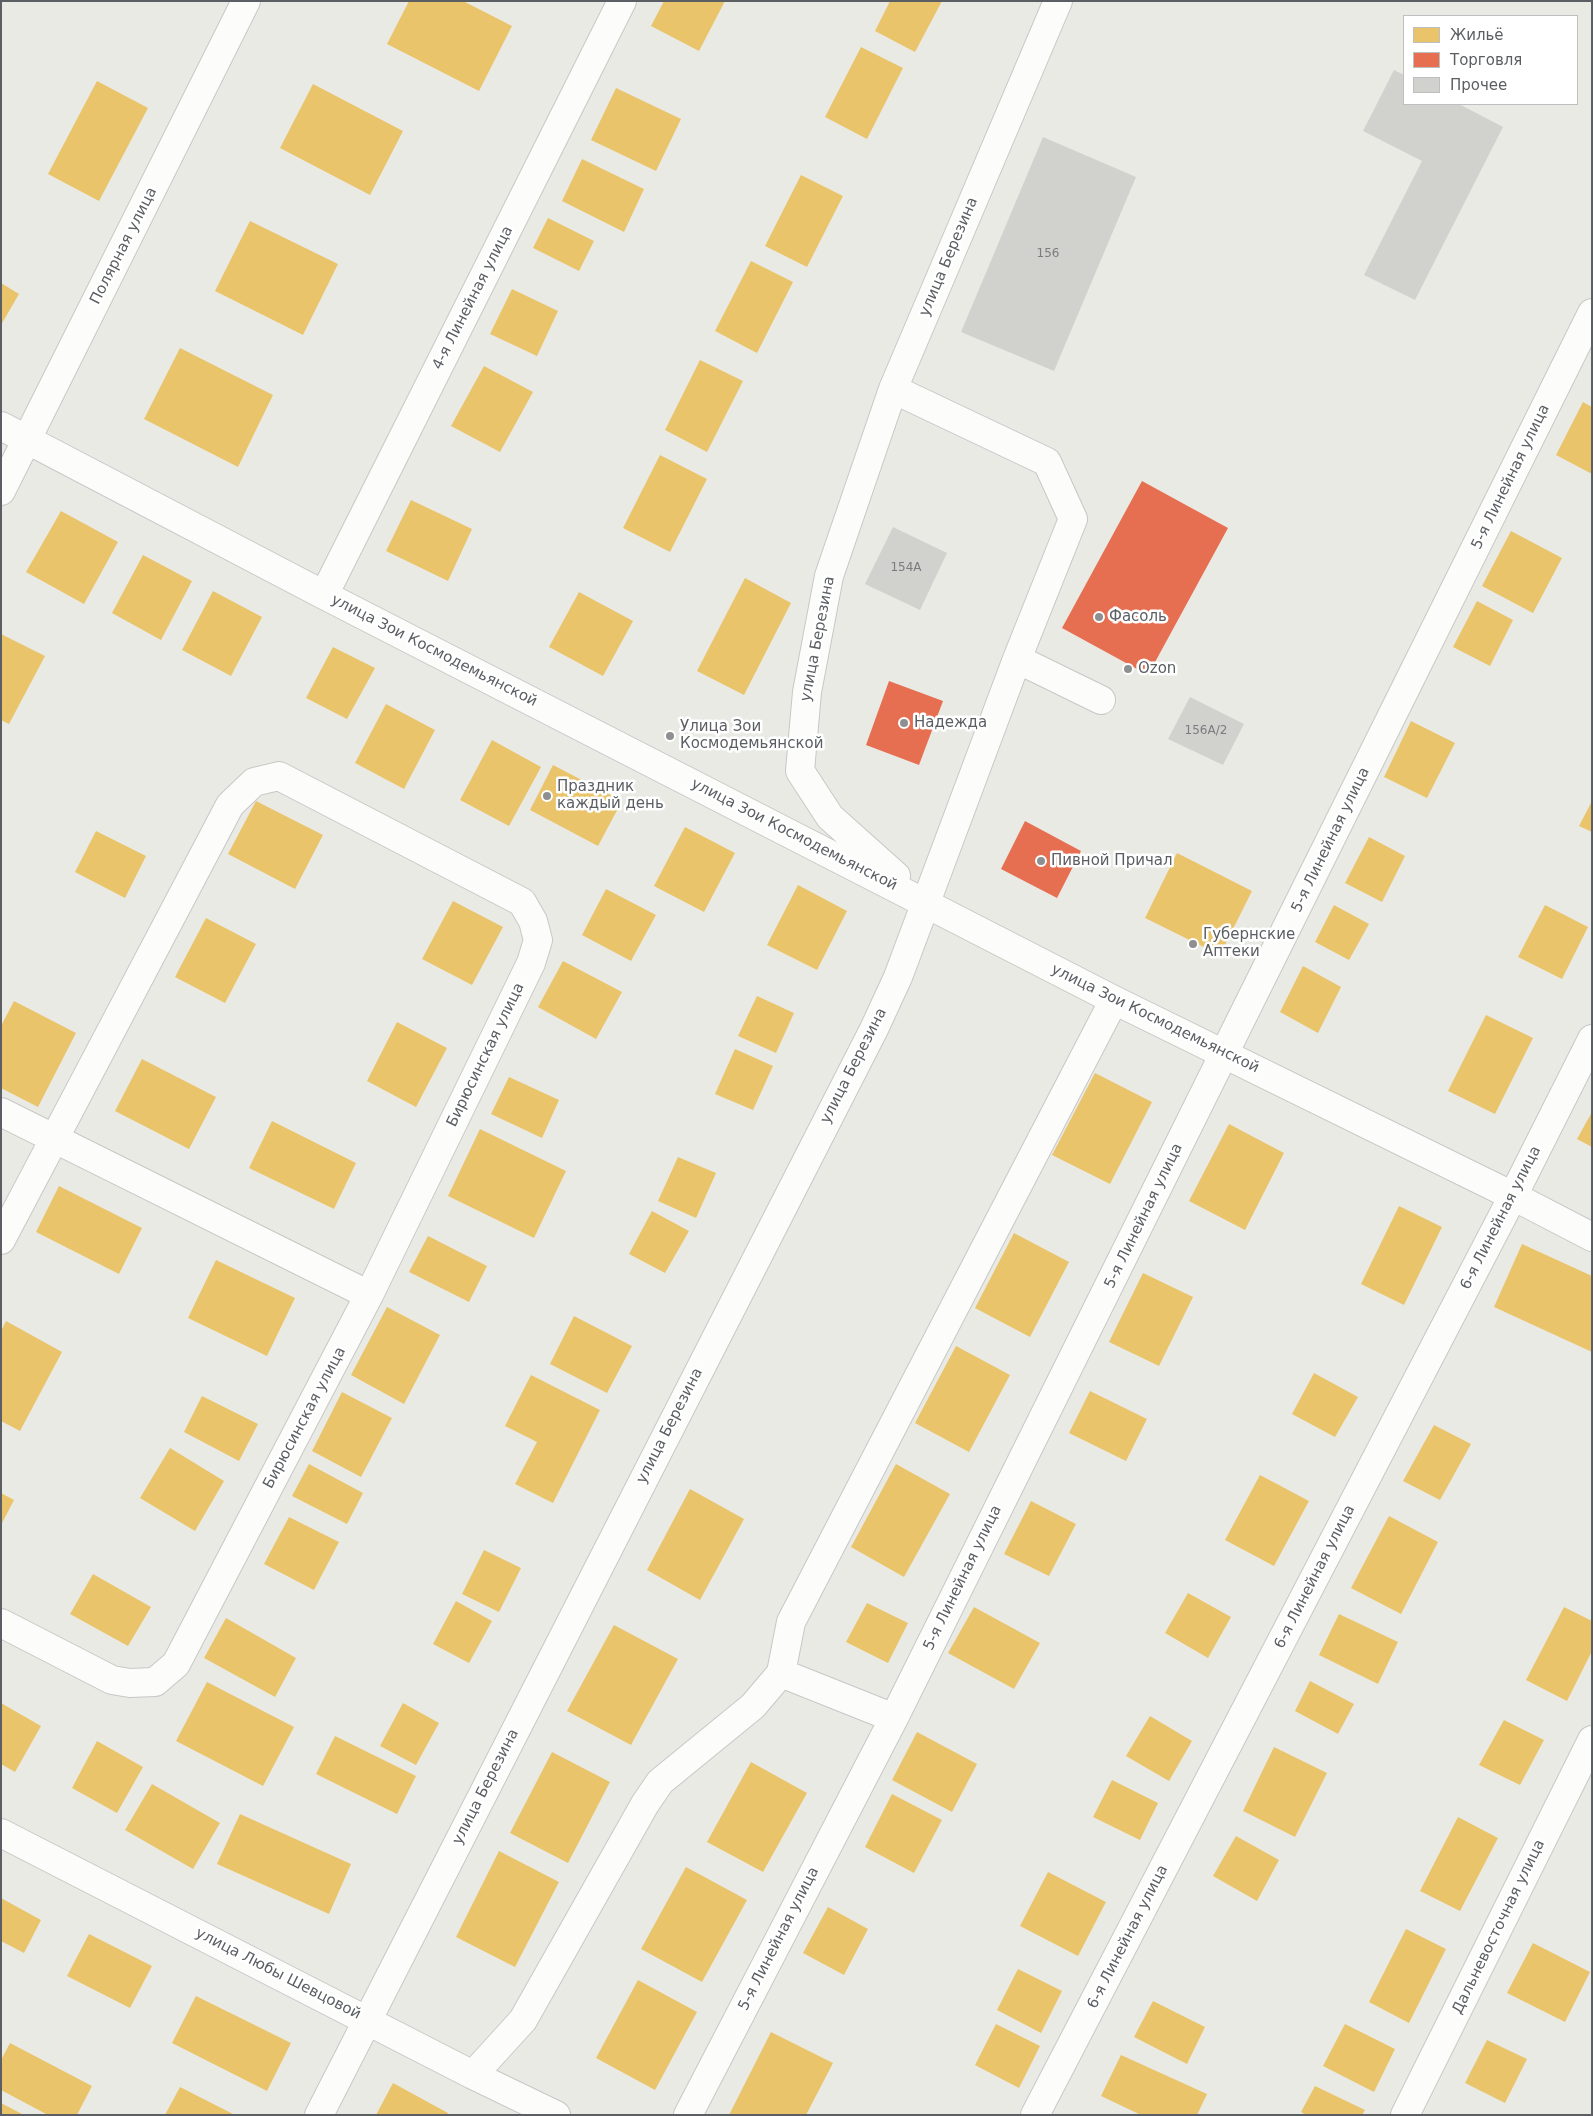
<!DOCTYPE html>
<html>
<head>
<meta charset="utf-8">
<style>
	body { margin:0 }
	#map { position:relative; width:1593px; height:2116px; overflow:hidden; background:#eaeae5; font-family:"DejaVu Sans",sans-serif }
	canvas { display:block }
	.frame { position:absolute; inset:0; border:2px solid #5b5e62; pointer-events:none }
	.legend { position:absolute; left:1403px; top:15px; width:175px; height:90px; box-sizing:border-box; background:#fff; border:1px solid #bdbfc0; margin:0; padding:6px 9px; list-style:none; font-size:15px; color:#5b5e62 }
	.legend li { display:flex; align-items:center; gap:10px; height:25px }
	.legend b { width:25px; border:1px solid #bdbfc0 }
</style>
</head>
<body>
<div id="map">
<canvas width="1593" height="2116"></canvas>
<div class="frame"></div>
<ul class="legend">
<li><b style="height:14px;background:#e9c46a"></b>Жильё</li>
<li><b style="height:14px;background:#e76f51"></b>Торговля</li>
<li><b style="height:14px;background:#d1d1ce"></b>Прочее</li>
</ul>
</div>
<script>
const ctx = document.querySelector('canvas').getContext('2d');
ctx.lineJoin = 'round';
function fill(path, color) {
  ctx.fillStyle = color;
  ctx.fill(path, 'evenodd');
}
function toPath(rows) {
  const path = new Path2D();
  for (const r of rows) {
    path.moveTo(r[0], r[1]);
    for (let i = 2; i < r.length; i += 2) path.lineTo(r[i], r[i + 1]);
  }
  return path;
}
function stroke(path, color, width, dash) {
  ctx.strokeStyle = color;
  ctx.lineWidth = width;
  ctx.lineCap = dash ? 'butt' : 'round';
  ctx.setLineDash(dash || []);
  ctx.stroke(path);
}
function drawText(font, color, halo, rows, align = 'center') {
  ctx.font = font + ' "DejaVu Sans",sans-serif';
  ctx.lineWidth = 5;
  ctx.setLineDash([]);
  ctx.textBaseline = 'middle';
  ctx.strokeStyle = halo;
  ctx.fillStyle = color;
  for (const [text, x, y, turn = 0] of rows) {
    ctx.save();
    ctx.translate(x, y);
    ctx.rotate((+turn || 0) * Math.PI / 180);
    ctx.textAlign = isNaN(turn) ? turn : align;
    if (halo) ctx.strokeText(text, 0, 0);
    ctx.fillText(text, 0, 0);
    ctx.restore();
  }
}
const homes = toPath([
	[409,1,463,1,512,26,479,91,387,44],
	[664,1,725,1,699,51,651,26],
	[890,1,942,1,915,52,875,31],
	[861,47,903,68,867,139,825,117],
	[97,81,148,108,99,201,48,174],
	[313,84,403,131,370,195,280,148],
	[616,88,681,119,656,171,591,140],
	[582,159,644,189,624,232,562,201],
	[801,175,843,196,807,267,765,246],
	[548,218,594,241,579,271,533,248],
	[250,221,338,264,303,335,215,291],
	[751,261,793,282,757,353,715,331],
	[1,283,19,294,1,325],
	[512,289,558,311,537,356,490,334],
	[180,348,273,395,238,467,144,419],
	[700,360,743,381,707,452,665,430],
	[484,366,533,392,500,452,451,426],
	[1583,402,1592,407,1592,474,1556,455],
	[660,455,707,479,670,552,623,528],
	[411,500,472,529,448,581,386,551],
	[61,511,118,542,84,604,26,572],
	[1511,531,1562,558,1533,613,1482,586],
	[143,555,192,581,161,640,112,613],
	[745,578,791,603,744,695,697,671],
	[213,591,262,617,231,676,182,650],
	[579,592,633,621,603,676,549,647],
	[1477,601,1513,620,1490,666,1453,647],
	[1,634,45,656,9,724,1,720],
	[333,647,375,668,347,719,306,698],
	[386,704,435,730,404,789,355,763],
	[1411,721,1455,743,1427,798,1384,777],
	[492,740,541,767,509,826,460,800],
	[553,765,622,801,598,846,530,810],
	[256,801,323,835,295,889,228,854],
	[1592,801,1592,832,1579,826],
	[685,827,735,853,704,912,654,886],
	[96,831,146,856,125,898,75,872],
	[1369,837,1405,856,1382,902,1345,883],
	[1177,853,1252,891,1220,955,1145,918],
	[798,885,847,911,817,970,767,945],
	[606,889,656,915,631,961,582,935],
	[453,901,503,927,472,985,422,959],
	[1334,905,1369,924,1349,960,1315,942],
	[1545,905,1588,927,1562,979,1518,957],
	[206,918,256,944,225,1003,175,977],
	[563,961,622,992,596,1039,538,1007],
	[1303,966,1341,987,1318,1033,1280,1012],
	[757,996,794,1013,776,1053,738,1036],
	[14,1001,76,1033,38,1107,1,1088,1,1026],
	[1486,1015,1533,1038,1495,1114,1448,1091],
	[397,1022,447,1048,416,1107,367,1081],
	[735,1049,773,1066,753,1110,715,1094],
	[142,1059,216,1097,189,1149,115,1111],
	[1095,1073,1152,1102,1110,1184,1052,1155],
	[509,1077,559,1100,542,1138,491,1114],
	[1592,1112,1592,1147,1577,1139],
	[272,1121,356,1163,334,1209,249,1168],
	[1229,1124,1284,1153,1245,1230,1189,1201],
	[480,1129,566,1171,534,1238,448,1196],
	[678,1157,716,1173,696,1218,658,1201],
	[59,1186,142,1228,119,1274,36,1232],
	[1399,1206,1442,1227,1404,1305,1361,1284],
	[652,1211,689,1231,665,1273,629,1254],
	[1014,1233,1069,1262,1030,1337,975,1308],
	[428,1236,487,1266,469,1302,409,1272],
	[1522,1244,1592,1276,1592,1352,1494,1307],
	[216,1260,295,1298,267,1356,188,1318],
	[1143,1273,1193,1297,1159,1366,1109,1342],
	[387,1307,440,1335,404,1404,351,1375],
	[574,1316,632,1346,607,1393,550,1364],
	[6,1321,62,1352,20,1431,1,1421,1,1331],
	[956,1346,1010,1375,969,1452,915,1423],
	[1314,1373,1358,1397,1335,1437,1292,1414],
	[531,1375,600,1410,553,1503,515,1484,537,1442,505,1426],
	[1090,1391,1147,1419,1126,1461,1069,1433],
	[342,1392,392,1418,361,1477,312,1451],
	[202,1396,258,1424,239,1461,184,1432],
	[1434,1425,1471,1444,1440,1500,1403,1481],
	[170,1448,224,1481,195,1531,140,1498],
	[309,1464,363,1493,347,1524,292,1496],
	[896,1464,950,1494,904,1577,851,1547],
	[1260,1475,1309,1501,1274,1566,1225,1540],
	[690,1489,744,1519,700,1600,647,1570],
	[1,1493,14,1500,1,1525],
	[1031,1501,1076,1524,1049,1576,1004,1554],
	[1389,1516,1438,1542,1401,1614,1351,1588],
	[289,1517,339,1542,314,1590,264,1564],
	[484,1550,521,1568,499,1612,462,1594],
	[93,1574,151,1607,128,1646,70,1614],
	[1188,1593,1231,1617,1208,1658,1165,1633],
	[456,1601,492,1621,469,1663,433,1644],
	[867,1603,908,1623,888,1663,846,1642],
	[974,1607,1040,1643,1014,1689,948,1653],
	[1564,1607,1592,1621,1592,1651,1567,1701,1526,1680],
	[1339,1614,1398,1642,1378,1684,1319,1655],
	[226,1618,296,1658,275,1697,204,1658],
	[614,1625,678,1659,631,1745,567,1711],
	[1310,1681,1354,1704,1338,1734,1295,1711],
	[207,1682,294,1727,263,1786,176,1741],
	[1,1703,41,1726,15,1772,1,1764],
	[403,1703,439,1723,416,1765,380,1746],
	[1150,1716,1192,1741,1169,1781,1126,1756],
	[1504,1720,1544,1740,1520,1785,1479,1765],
	[917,1732,977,1764,952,1812,892,1780],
	[335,1736,416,1776,397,1814,316,1774],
	[97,1741,143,1767,117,1813,72,1788],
	[1274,1747,1327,1773,1295,1837,1243,1811],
	[552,1752,610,1782,568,1863,510,1833],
	[751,1762,807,1793,763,1872,707,1842],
	[1112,1780,1158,1803,1140,1840,1093,1817],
	[152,1784,220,1823,193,1869,125,1830],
	[892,1794,942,1820,914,1873,865,1847],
	[240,1814,351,1864,329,1914,217,1864],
	[1458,1817,1498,1838,1460,1911,1420,1891],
	[1236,1836,1279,1860,1257,1901,1213,1876],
	[499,1851,559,1882,515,1967,456,1937],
	[686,1867,747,1900,702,1982,641,1949],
	[1048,1872,1106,1902,1078,1956,1020,1926],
	[1,1898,41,1920,24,1953,1,1941],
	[828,1907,868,1929,844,1975,803,1953],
	[1406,1929,1446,1949,1409,2023,1369,2002],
	[89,1934,152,1966,130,2008,67,1976],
	[1533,1943,1590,1972,1565,2022,1507,1993],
	[1018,1969,1062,1991,1041,2033,997,2010],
	[638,1980,697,2012,655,2090,596,2058],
	[196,1996,291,2043,267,2091,172,2043],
	[1153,2001,1205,2027,1187,2064,1134,2037],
	[996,2024,1040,2046,1019,2088,975,2065],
	[1345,2024,1395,2049,1374,2092,1323,2066],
	[771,2032,833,2063,806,2115,729,2115],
	[1487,2040,1527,2059,1505,2103,1465,2083],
	[10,2043,92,2086,77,2115,48,2115,1,2090,1,2060],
	[1121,2055,1207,2094,1197,2115,1141,2115,1101,2096],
	[393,2083,448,2113,447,2115,376,2115],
	[1315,2086,1365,2110,1362,2115,1306,2115,1301,2112],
	[180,2087,235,2115,165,2115],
	[1,2103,24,2115,1,2115]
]);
const shops = toPath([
	[1142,481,1228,528,1148,675,1062,628],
	[889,681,943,701,919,765,866,745],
	[1025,821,1081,851,1057,898,1001,869]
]);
const building = toPath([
	[1394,70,1404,75,1404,104,1459,104,1503,127,1415,300,1364,275,1422,161,1363,131],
	[1043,137,1136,177,1054,371,961,332],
	[893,527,947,553,920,610,865,584],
	[1190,697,1244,724,1223,765,1168,739]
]);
const minor = toPath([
	[1,426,324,595,1114,1000,1513,1196,1592,1237],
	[1,491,246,1],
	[324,595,622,1],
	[1017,659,1101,700],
	[896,876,830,817,800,771,807,692,829,576,893,389,1058,1],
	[1,1112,369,1295],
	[1,1240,230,805,254,782,279,776,522,902,533,921,538,940,531,963,369,1295,176,1664,155,1682,130,1683,112,1680,1,1623],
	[781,1673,791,1622,1114,1000],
	[1,1833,473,2075,556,2115],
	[473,2075,523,2020,645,1804,660,1782,753,1706,781,1673,894,1718],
	[319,2115,874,1029,898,977,1017,659,1073,519,1047,462,893,389],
	[688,2115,894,1718,1592,313],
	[1035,2115,1513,1196,1592,1039],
	[1405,2115,1592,1740]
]);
const markers = [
	[1099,617,5,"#8d8f90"],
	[1128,669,5,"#8d8f90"],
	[904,723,5,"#8d8f90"],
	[670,736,5,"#8d8f90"],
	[547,796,5,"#8d8f90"],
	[1041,861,5,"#8d8f90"],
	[1193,944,5,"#8d8f90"]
];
const numberNames = [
	["156",1048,254],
	["154А",906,568],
	["156А/2",1206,731]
];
const streetNames = [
	["Полярная улица",124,246,-63],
	["улица Березина",949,257,-67],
	["4-я Линейная улица",473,298,-63],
	["5-я Линейная улица",1511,477,-64],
	["улица Березина",818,639,-79],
	["улица Зои Космодемьянской",434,651,27],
	["улица Зои Космодемьянской",794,835,27],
	["5-я Линейная улица",1331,840,-64],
	["улица Зои Космодемьянской",1155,1019,26],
	["Бирюсинская улица",486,1055,-64],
	["улица Березина",854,1066,-63],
	["5-я Линейная улица",1144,1216,-64],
	["6-я Линейная улица",1501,1218,-63],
	["Бирюсинская улица",305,1418,-62],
	["улица Березина",670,1426,-63],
	["6-я Линейная улица",1315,1577,-63],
	["5-я Линейная улица",963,1578,-64],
	["улица Березина",486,1787,-63],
	["Дальневосточная улица",1499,1927,-64],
	["6-я Линейная улица",1128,1937,-63],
	["5-я Линейная улица",779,1939,-63],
	["улица Любы Шевцовой",278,1974,27]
];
const poiNames = [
	["Фасоль",1109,617],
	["Ozon",1138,669],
	["Надежда",914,723],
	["Улица Зои",680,727],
	["Космодемьянской",680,744],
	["Праздник",557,787],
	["каждый день",557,804],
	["Пивной Причал",1051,861],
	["Губернские",1203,935],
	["Аптеки",1203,952]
];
fill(homes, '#e9c46a');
fill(shops, '#e76f51');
fill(building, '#d1d1ce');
stroke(minor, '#c7c7c7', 30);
stroke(minor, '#fcfcfb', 28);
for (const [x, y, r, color] of markers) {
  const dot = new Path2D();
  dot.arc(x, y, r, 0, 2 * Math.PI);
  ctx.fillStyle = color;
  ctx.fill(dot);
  stroke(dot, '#fff', 2);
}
drawText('12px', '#7a7c7e', null, numberNames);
drawText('15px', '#5b5e62', '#fff', streetNames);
drawText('15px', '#5b5e62', '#fff', poiNames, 'left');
</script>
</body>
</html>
